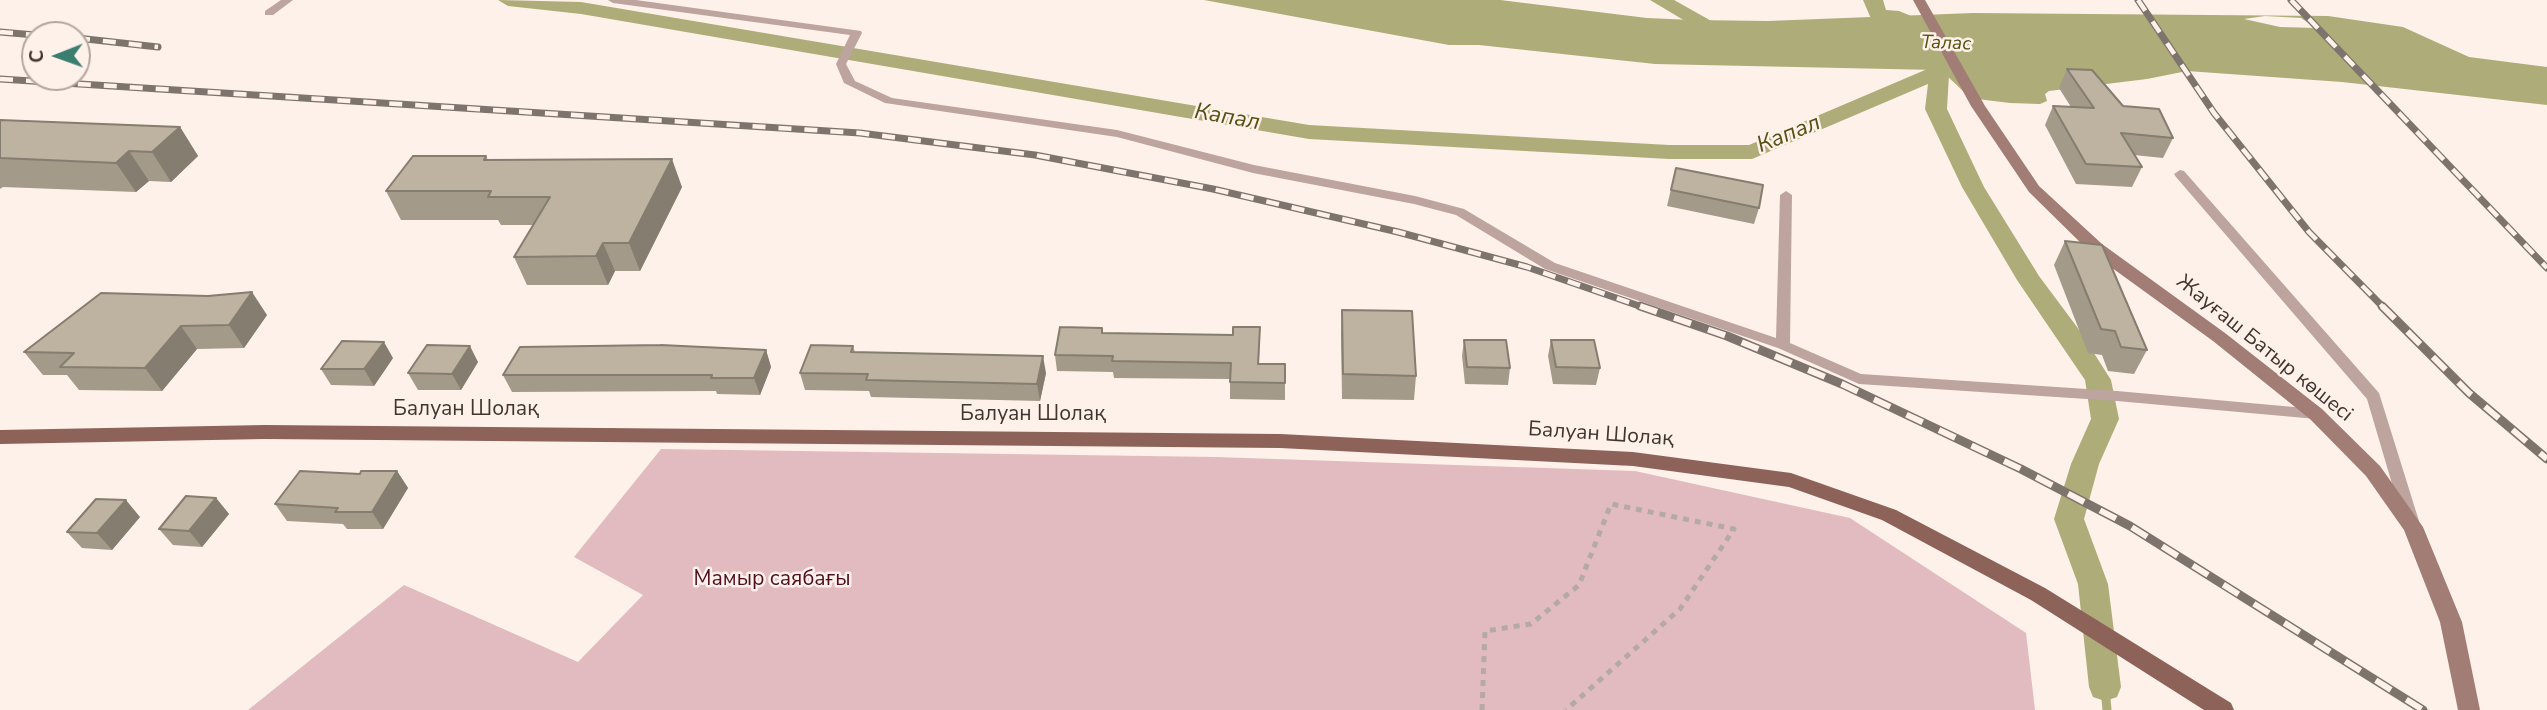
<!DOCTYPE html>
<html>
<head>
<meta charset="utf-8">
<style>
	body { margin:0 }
	#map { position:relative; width:2547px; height:710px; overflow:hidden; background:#fef1e9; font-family:"Nunito Sans",sans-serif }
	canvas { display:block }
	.north { position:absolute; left:21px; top:21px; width:70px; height:70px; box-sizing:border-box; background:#fef1e9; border:2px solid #b2a69f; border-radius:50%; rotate:269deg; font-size:19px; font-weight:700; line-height:28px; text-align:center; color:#3f3631 }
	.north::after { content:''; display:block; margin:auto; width:24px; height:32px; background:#3a7e71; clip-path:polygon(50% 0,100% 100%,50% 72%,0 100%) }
</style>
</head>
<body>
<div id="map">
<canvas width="2547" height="710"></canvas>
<div class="north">С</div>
</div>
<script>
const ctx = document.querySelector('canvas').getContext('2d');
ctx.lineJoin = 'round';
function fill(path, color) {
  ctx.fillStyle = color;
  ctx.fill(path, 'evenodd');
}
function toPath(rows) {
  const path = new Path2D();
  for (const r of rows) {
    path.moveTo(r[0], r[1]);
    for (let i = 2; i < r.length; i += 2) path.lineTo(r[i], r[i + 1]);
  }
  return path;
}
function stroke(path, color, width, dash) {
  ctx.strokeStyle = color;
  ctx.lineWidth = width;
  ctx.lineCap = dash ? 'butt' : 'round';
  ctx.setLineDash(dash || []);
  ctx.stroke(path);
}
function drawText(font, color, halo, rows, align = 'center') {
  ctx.font = font + ' "Nunito Sans",sans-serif';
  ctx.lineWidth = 5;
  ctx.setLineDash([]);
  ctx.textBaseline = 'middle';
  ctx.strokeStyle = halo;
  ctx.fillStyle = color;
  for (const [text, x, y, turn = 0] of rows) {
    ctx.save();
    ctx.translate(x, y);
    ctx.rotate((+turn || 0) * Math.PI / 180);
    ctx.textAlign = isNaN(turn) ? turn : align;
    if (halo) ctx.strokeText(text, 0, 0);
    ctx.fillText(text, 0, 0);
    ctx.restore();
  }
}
const green = toPath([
	[661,449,1216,457,1635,471,1850,518,2026,633,2035,710,248,710,404,585,578,662,643,595,574,557]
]);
const water = toPath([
	[1204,0,1500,0,1647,18,1692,20,1768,21,1973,13,2328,16,2403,27,2469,57,2547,67,2547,105,2342,82,2187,71,2147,79,2049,91,2045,94,2047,101,2040,104,2010,103,1977,99,1965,93,1943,72,1936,70,1655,64,1479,45,1449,45],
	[2265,16,2301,18,2316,28,2280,27,2244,19]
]);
const stream = toPath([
	[2105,687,2107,710]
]);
const canal = toPath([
	[498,0,581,2,1309,125,1669,145,1749,145,1932,67,1951,62,1958,64,1961,68,1958,72,1949,75,1947,109,1984,187,2039,276,2080,331,2111,380,2119,419,2099,464,2084,519,2108,584,2121,687,2117,697,2105,701,2093,697,2089,687,2078,584,2054,519,2071,464,2091,419,2085,380,2017,280,1962,187,1925,109,1928,84,1752,159,1669,159,1309,139,581,14,508,6,498,0],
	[1650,0,1674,0,1731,32,1734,36,1731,40,1724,42,1717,40,1650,0],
	[1863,0,1883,0,1886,10,1899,11,1936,26,1939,30,1936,34,1929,36,1890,21,1872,21,1863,0]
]);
const path = toPath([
	[1482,710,1485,631,1531,624,1579,585,1611,504,1734,529,1680,609,1566,710]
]);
const lane = toPath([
	[281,0,293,0,273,15,265,15,265,11,281,0],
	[608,0,636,0,861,31,862,33,846,64,855,81,892,98,1117,130,1254,165,1415,196,1464,209,1555,263,1776,338,1780,195,1786,191,1792,195,1790,343,1861,374,2117,391,2316,409,2321,410,2323,414,2321,418,2316,419,2117,401,1859,384,1778,348,1545,269,1456,215,1414,204,1253,173,1117,137,885,103,844,83,836,64,850,35,613,3,608,0],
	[2180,170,2184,171,2379,393,2419,521,2417,525,2411,527,2405,525,2403,521,2367,399,2176,177,2174,174,2180,170]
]);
const secondary = toPath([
	[1913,0,1925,0,1985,106,2039,186,2102,244,2225,333,2322,409,2380,466,2423,527,2462,622,2480,710,2458,710,2440,622,2404,530,2366,476,2310,419,2213,341,2090,252,2029,192,1971,106,1913,0]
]);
const primary = toPath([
	[265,425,1280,434,1633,452,1791,473,1896,510,2045,588,2231,703,2234,710,2204,710,2031,600,1882,520,1789,487,1633,466,1280,448,265,439,0,444,0,430,265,425]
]);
const railFar1 = toPath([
	[2138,0,2214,113,2309,232,2384,308],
	[2291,0,2547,268],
	[0,32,35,35],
	[77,38,158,47],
	[0,79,860,133,1035,155,1213,189,1398,232,1527,267,1645,308]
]);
const rail = toPath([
	[1640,306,1727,336,1842,384,2021,469,2130,526,2423,710],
	[2382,306,2469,393,2547,459]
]);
const wall = toPath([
	[2067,69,2173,138,2163,158,2134,155,2142,167,2132,187,2076,184,2045,125,2053,106,2071,107,2059,88],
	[0,120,180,127,198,156,171,182,149,181,136,192,3,187,0,189],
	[486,156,488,160,682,187,640,271,615,271,608,285,527,285,514,257,533,225,501,225,498,220,401,220,386,191],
	[1676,168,1759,208,1754,224,1667,206],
	[2065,241,2147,350,2134,374,2108,371,2102,355,2088,353,2054,265],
	[208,296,267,315,244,348,197,349,162,391,79,390,67,375,43,375,24,352],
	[1342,310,1416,376,1414,400,1342,399,1341,334],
	[1260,327,1259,364,1285,364,1285,400,1230,399,1230,379,1114,378,1113,372,1057,371,1055,355,1102,328,1103,333,1233,335],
	[1464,340,1510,368,1508,385,1465,384,1462,356],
	[1551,340,1600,368,1596,385,1553,384,1548,356],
	[853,346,855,352,1046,373,1040,401,871,397,869,391,805,390,800,373],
	[766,350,771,367,760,395,717,394,716,391,512,392,503,375],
	[393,358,374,386,331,385,321,369],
	[478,362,461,390,418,390,408,373],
	[397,471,408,488,383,529,347,529,343,524,287,521,275,504,360,474],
	[216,498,229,514,202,547,173,545,159,529],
	[140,517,112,550,82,548,67,532]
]);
const shadedWall = toPath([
	[180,127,198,156,171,182,152,152],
	[129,151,149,181,136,192,116,163],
	[672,159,682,187,640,271,629,243],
	[603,243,615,271,608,285,596,256],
	[252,292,267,315,244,348,229,325],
	[181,326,197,349,162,391,145,368],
	[384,342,393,358,374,386,364,369],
	[470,346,478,362,461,390,452,374],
	[766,350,771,367,760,395,754,378],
	[1043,356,1046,373,1040,401,1037,384],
	[397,471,408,488,383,529,372,512],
	[216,498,229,514,202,547,189,531],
	[126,500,140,517,112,550,97,533]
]);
const building = toPath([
	[2067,69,2092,70,2123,106,2159,109,2173,138,2121,133,2142,167,2086,164,2053,106,2094,108,2067,69],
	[0,120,180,127,152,152,129,151,116,163,0,158,0,120],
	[413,156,486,156,484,160,672,159,629,243,603,243,596,256,514,257,550,197,488,197,491,191,386,191,413,156],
	[1676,168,1763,185,1759,208,1671,190,1676,168],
	[2065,241,2102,245,2147,350,2121,347,2115,331,2101,329,2065,241],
	[252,292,229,325,181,326,145,368,60,367,74,353,24,352,101,293,208,296,252,292],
	[1342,310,1412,311,1416,376,1343,374,1342,310],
	[1060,327,1102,328,1102,333,1233,335,1233,327,1260,327,1258,364,1285,364,1285,383,1230,382,1231,363,1112,361,1113,356,1055,355,1060,327],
	[1464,340,1506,340,1510,368,1467,367,1464,340],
	[1551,340,1594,340,1600,368,1556,367,1551,340],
	[342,341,384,342,364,369,321,369,342,341],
	[427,345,470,346,452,374,408,373,427,345],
	[661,345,766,350,754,378,711,378,712,375,503,375,520,347,661,345],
	[811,345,853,346,851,352,1043,356,1037,384,866,380,868,374,800,373,811,345],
	[300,471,360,474,361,471,397,471,372,512,335,512,338,508,275,504,300,471],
	[186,496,216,498,189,531,159,529,186,496],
	[96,499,126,500,97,533,67,532,96,499]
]);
const farWaternames = [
	["Талас",1946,44,2]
];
const streetNames = [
	["Жауғаш Батыр көшесі",2264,349,39],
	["Балуан Шолақ",466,410],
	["Балуан Шолақ",1033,415],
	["Балуан Шолақ",1601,435,4]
];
const parkNames = [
	["Мамыр саябағы",772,580]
];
const waterNames = [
	["Капал",1227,118,10],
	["Капал",1789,135,-22]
];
fill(green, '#e2bbc1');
fill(water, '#aeac79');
stroke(stream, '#aeac79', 9);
fill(canal, '#aeac79');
stroke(path, '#b5aaa3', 5, [6, 6]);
fill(lane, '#bda49f');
fill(secondary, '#a27d76');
fill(primary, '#8d6259');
stroke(railFar1, '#7e746e', 7);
stroke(rail, '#7e746e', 9);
stroke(railFar1, '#fef1e9', 4.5, [13]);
stroke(rail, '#fef1e9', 6, [18]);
fill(wall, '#a39a8a');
fill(shadedWall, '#857d70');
fill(building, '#beb3a0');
stroke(building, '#857d70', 2);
drawText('italic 19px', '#555115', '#fef1e9', farWaternames);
drawText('21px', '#3f3631', '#fef1e9', streetNames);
drawText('21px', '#500d23', '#fef1e9', parkNames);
drawText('italic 23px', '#555115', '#fef1e9', waterNames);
</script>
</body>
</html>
